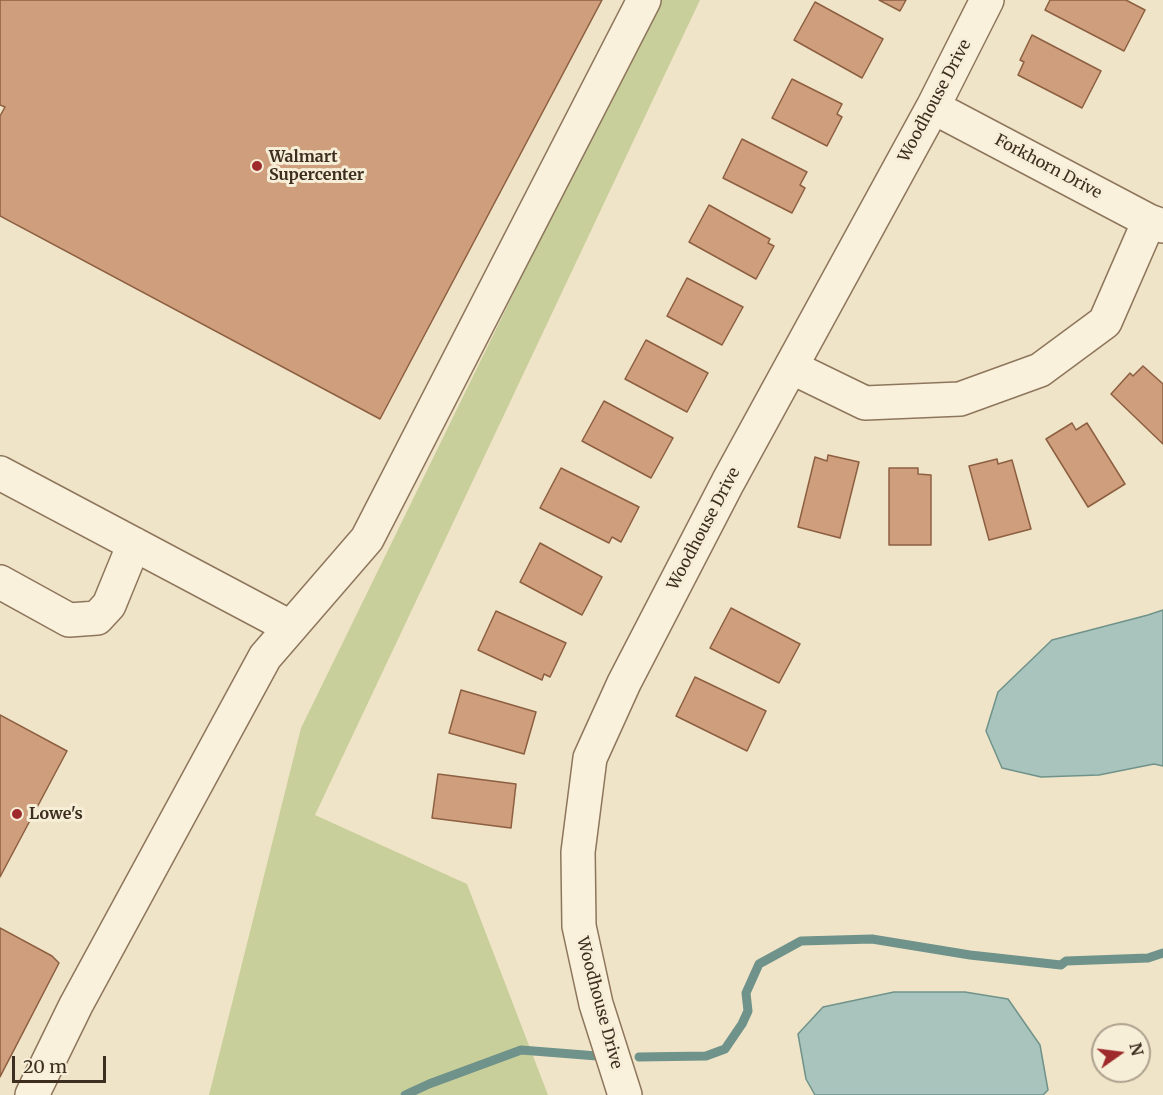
<!DOCTYPE html>
<html>
<head>
<meta charset="utf-8">
<style>
	body { margin:0 }
	#map { position:relative; width:1163px; height:1095px; overflow:hidden; background:#f0e4c8; font-family:Merriweather,serif }
	canvas { display:block }
	.north { position:absolute; left:1091px; top:1023px; width:60px; height:60px; box-sizing:border-box; background:#f7eed8; border:2px solid #ada18e; border-radius:50%; rotate:76deg; font-size:16px; font-weight:700; line-height:24px; text-align:center; color:#3d2e20 }
	.north::after { content:''; display:block; margin:auto; width:21px; height:27px; background:#9e2a2b; clip-path:polygon(50% 0,100% 100%,50% 72%,0 100%) }
	.scale { position:absolute; left:12px; top:1056px; width:94px; height:27px; box-sizing:border-box; border:3px solid #3d2e20; border-top:0; padding-left:8px; font-size:18px; line-height:21px; white-space:nowrap; color:#3d2e20; -webkit-text-stroke:4px #f7eed8; paint-order:stroke }
</style>
</head>
<body>
<div id="map">
<canvas width="1163" height="1095"></canvas>
<div class="north">N</div>
<div class="scale">20 m</div>
</div>
<script>
const ctx = document.querySelector('canvas').getContext('2d');
ctx.lineJoin = 'round';
function fill(path, color) {
  ctx.fillStyle = color;
  ctx.fill(path, 'evenodd');
}
function toPath(rows) {
  const path = new Path2D();
  for (const r of rows) {
    path.moveTo(r[0], r[1]);
    for (let i = 2; i < r.length; i += 2) path.lineTo(r[i], r[i + 1]);
  }
  return path;
}
function stroke(path, color, width, dash) {
  ctx.strokeStyle = color;
  ctx.lineWidth = width;
  ctx.lineCap = dash ? 'butt' : 'round';
  ctx.setLineDash(dash || []);
  ctx.stroke(path);
}
function drawText(font, color, halo, rows, align = 'center') {
  ctx.font = font + ' Merriweather,serif';
  ctx.lineWidth = 6;
  ctx.setLineDash([]);
  ctx.textBaseline = 'middle';
  ctx.strokeStyle = halo;
  ctx.fillStyle = color;
  for (const [text, x, y, turn = 0] of rows) {
    ctx.save();
    ctx.translate(x, y);
    ctx.rotate((+turn || 0) * Math.PI / 180);
    ctx.textAlign = isNaN(turn) ? turn : align;
    if (halo) ctx.strokeText(text, 0, 0);
    ctx.fillText(text, 0, 0);
    ctx.restore();
  }
}
const green = toPath([
	[657,0,700,0,315,815,467,884,548,1095,209,1095,301,728]
]);
const water = toPath([
	[1163,610,1163,766,1154,764,1099,775,1041,777,1002,768,986,731,998,692,1052,640,1148,615,1163,610],
	[894,992,965,992,1008,999,1040,1045,1048,1090,1043,1095,815,1095,806,1079,798,1034,823,1007,894,992]
]);
const stream = toPath([
	[639,1057,706,1056,725,1049,742,1024,748,1011,746,993,759,964,801,941,872,939,970,955,1061,965,1066,961,1148,958,1163,953],
	[405,1095,429,1084,521,1050,597,1056]
]);
const building = toPath([
	[0,0,602,0,380,419,0,216,0,116,5,107,0,105,0,0],
	[879,0,906,0,900,11,879,0],
	[1050,0,1126,0,1145,10,1124,51,1045,10,1050,0],
	[815,2,883,39,862,78,794,40,815,2],
	[1032,35,1101,71,1082,108,1018,75,1024,62,1020,60,1032,35],
	[792,79,842,104,837,114,842,117,827,146,772,118,792,79],
	[742,139,807,172,800,185,805,188,792,213,723,178,742,139],
	[709,205,770,239,768,243,774,246,756,279,689,242,709,205],
	[687,278,743,307,722,345,667,316,687,278],
	[646,340,708,373,687,412,625,379,646,340],
	[1143,366,1163,384,1163,444,1111,394,1130,373,1133,376,1143,366],
	[604,401,673,438,651,478,582,441,604,401],
	[1072,423,1076,430,1087,423,1125,484,1088,507,1046,439,1072,423],
	[828,455,859,462,840,538,798,527,815,457,827,461,828,455],
	[997,459,998,464,1012,460,1031,529,989,540,969,466,997,459],
	[561,468,639,507,621,542,612,537,609,543,540,508,561,468],
	[889,468,918,468,918,474,931,475,931,545,889,545,889,468],
	[540,543,602,577,582,615,520,582,540,543],
	[731,608,800,644,779,683,710,648,731,608],
	[496,611,566,643,550,677,544,674,542,680,478,650,496,611],
	[695,677,766,711,747,751,676,716,695,677],
	[461,690,536,712,524,754,449,733,461,690],
	[0,715,67,751,0,877,0,715],
	[438,774,516,784,511,828,432,818,438,774],
	[0,928,52,956,59,963,0,1077,0,928]
]);
const minor = toPath([
	[933,107,1149,221,1163,226],
	[791,367,865,403,960,399,1040,370,1105,322,1149,221],
	[0,473,290,627],
	[0,582,69,620,97,618,109,605,134,544],
	[32,1095,76,1005,265,657,367,539,644,0],
	[625,1095,596,1004,579,926,578,852,590,758,624,683,728,482,933,107,987,0]
]);
const markers = [
	[257,166,6,"#9e2a2b"],
	[17,814,6,"#9e2a2b"]
];
const streetNames = [
	["Woodhouse Drive",935,101,-62],
	["Forkhorn Drive",1048,167,28],
	["Woodhouse Drive",704,529,-62],
	["Woodhouse Drive",599,1003,75]
];
const poiNames = [
	["Walmart",269,157],
	["Supercenter",269,175],
	["Lowe's",29,814]
];
fill(green, '#c9cf9b');
fill(water, '#a9c4bc');
stroke(water, '#6f938a', 1.5);
stroke(stream, '#6f938a', 9);
fill(building, '#cf9f7d');
stroke(building, '#8d5f41', 1.5);
stroke(minor, '#8d765c', 36);
stroke(minor, '#faf1dc', 33);
for (const [x, y, r, color] of markers) {
  const dot = new Path2D();
  dot.arc(x, y, r, 0, 2 * Math.PI);
  ctx.fillStyle = color;
  ctx.fill(dot);
  stroke(dot, '#f7eed8', 2);
}
drawText('16px', '#3d2e20', '#f7eed8', streetNames);
drawText('bold 16px', '#3d2e20', '#f7eed8', poiNames, 'left');
</script>
</body>
</html>
